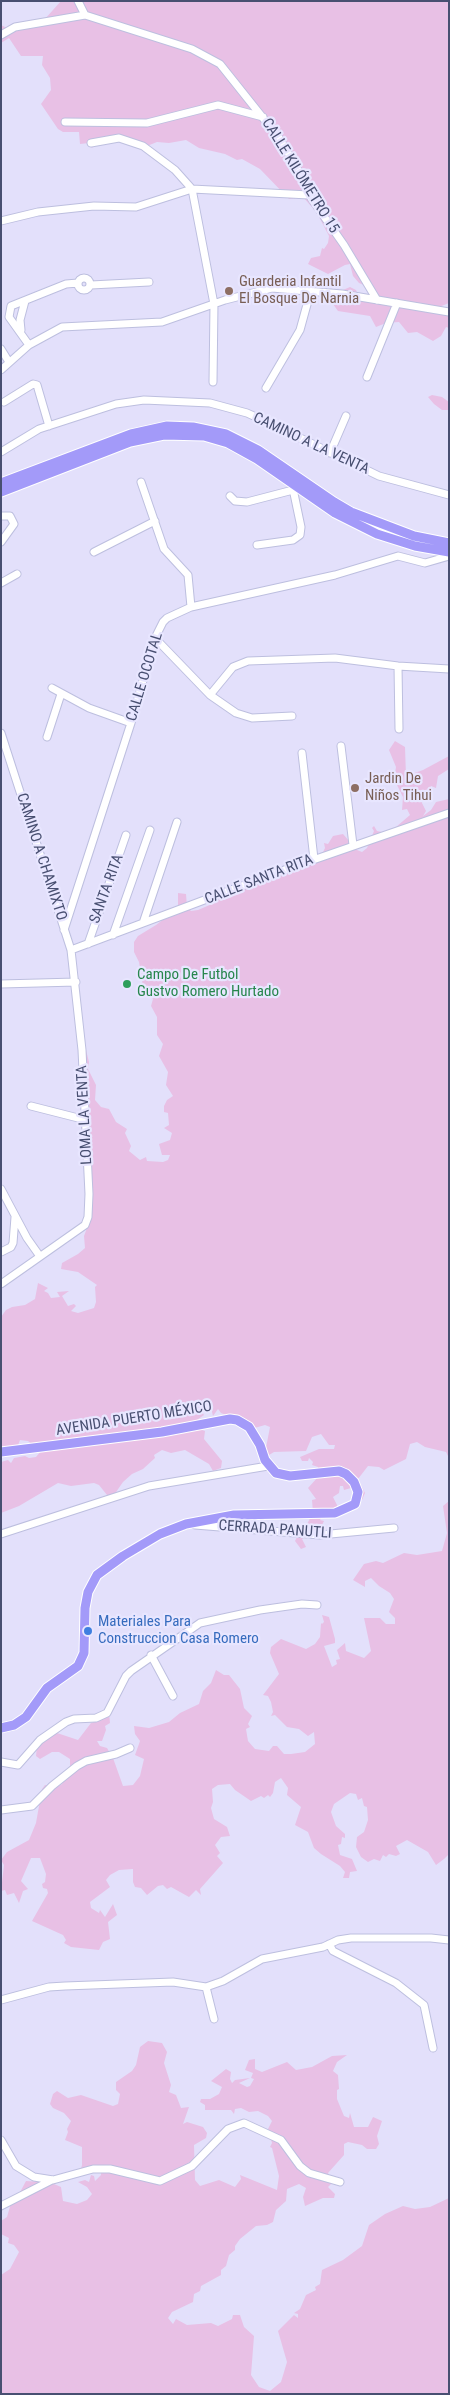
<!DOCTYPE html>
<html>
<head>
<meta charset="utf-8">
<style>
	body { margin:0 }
	#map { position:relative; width:450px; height:2395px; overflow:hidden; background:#e3e0fb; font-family:"Roboto Condensed",sans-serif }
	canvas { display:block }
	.frame { position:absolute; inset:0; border:2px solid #484f71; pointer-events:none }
</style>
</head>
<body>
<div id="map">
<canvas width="450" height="2395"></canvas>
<div class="frame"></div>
</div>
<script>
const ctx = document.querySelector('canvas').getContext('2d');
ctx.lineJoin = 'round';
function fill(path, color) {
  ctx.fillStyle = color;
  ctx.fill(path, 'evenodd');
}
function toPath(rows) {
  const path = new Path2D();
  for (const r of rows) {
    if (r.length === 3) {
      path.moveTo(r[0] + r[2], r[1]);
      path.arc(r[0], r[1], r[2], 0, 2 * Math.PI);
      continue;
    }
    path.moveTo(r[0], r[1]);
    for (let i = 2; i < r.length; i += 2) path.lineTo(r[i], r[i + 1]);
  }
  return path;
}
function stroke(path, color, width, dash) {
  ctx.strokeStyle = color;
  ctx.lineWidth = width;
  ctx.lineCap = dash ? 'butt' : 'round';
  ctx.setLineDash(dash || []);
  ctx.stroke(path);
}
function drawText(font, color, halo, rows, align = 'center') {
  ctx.font = font + ' "Roboto Condensed",sans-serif';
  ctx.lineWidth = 4.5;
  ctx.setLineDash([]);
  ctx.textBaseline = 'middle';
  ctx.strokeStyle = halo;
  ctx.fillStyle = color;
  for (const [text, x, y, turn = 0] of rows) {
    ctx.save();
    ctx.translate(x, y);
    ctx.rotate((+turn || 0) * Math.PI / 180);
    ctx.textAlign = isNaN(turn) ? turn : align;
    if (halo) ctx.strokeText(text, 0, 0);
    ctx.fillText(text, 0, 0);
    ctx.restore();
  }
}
const green = toPath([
	[61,1,449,1,449,303,439,307,449,314,449,328,446,327,441,336,433,341,417,332,408,333,399,322,386,323,376,327,370,316,338,311,325,293,336,293,350,287,356,290,359,297,370,296,369,287,359,283,353,276,350,264,345,265,328,274,308,264,311,258,320,256,322,248,324,249,328,243,329,236,317,213,303,197,289,199,260,169,242,159,237,160,225,154,199,148,186,140,169,143,157,142,147,146,113,140,100,145,97,142,92,148,89,143,80,144,79,132,63,132,58,129,41,104,51,90,50,78,42,65,43,56,21,56,9,38,1,43,1,25,5,27,22,27,44,20],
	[432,395,442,397,449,402,449,410,442,410,434,404,428,397],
	[395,741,405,747,406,776,423,770,449,756,449,769,438,776,436,788,431,786,429,794,420,799,426,811,423,816,431,810,436,802,449,799,449,1458,446,1452,425,1447,417,1442,410,1444,406,1459,384,1470,379,1467,368,1466,358,1479,365,1493,362,1500,351,1488,344,1490,343,1486,340,1486,339,1493,333,1497,339,1509,325,1512,320,1520,324,1521,321,1527,302,1539,306,1547,301,1549,295,1541,297,1537,306,1532,307,1524,313,1513,312,1500,316,1499,308,1488,318,1477,318,1467,312,1465,313,1462,309,1458,308,1461,302,1461,300,1457,319,1449,334,1449,335,1445,329,1445,321,1434,312,1437,306,1451,274,1452,264,1458,270,1427,265,1425,251,1429,231,1417,221,1413,218,1409,213,1416,211,1408,206,1402,201,1410,204,1415,191,1424,193,1427,205,1431,204,1439,222,1461,221,1468,213,1471,209,1464,185,1450,171,1453,162,1450,154,1455,155,1458,143,1469,132,1474,123,1482,114,1495,107,1495,99,1485,94,1483,71,1486,58,1483,19,1506,1,1513,1,1462,8,1460,11,1463,14,1458,25,1456,29,1458,36,1457,41,1451,28,1441,20,1440,17,1448,1,1446,1,1317,6,1310,12,1307,25,1305,35,1299,38,1283,48,1288,44,1291,48,1293,51,1298,60,1297,57,1292,69,1291,62,1296,68,1306,74,1304,76,1306,71,1311,78,1313,94,1308,96,1302,95,1287,97,1285,78,1272,61,1269,62,1263,78,1254,85,1248,84,1236,90,1220,88,1180,81,1152,84,1141,79,1054,86,1050,89,1062,88,1069,96,1085,95,1100,101,1107,109,1109,116,1122,127,1129,125,1133,131,1146,129,1151,140,1160,146,1157,147,1161,163,1162,168,1160,170,1155,162,1155,159,1144,170,1140,172,1133,164,1128,169,1125,168,1113,164,1112,164,1106,167,1100,173,1096,166,1085,168,1072,159,1056,163,1044,157,1035,157,1017,151,1006,153,999,143,987,139,962,134,952,134,942,138,936,156,925,178,908,178,893,186,894,187,907,191,911,198,910,212,904,222,892,249,885,252,887,253,882,258,883,268,877,281,876,296,866,322,854,325,848,324,843,328,844,333,836,343,834,357,850,362,852,367,848,374,831,372,828,374,826,377,831,387,833,396,827,410,815,407,809,402,810,403,797,394,779,396,767,389,750],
	[449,1501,449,1854,444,1859,436,1865,428,1852,407,1840,396,1846,400,1854,396,1856,389,1854,386,1857,383,1855,380,1861,374,1859,368,1862,361,1857,356,1847,357,1837,364,1832,368,1820,367,1807,364,1806,362,1798,358,1800,356,1794,350,1793,334,1804,331,1812,336,1826,345,1834,345,1838,342,1837,341,1844,338,1845,340,1855,352,1859,357,1871,350,1872,349,1878,343,1878,345,1872,340,1866,321,1854,314,1848,308,1832,295,1825,301,1807,287,1795,288,1788,281,1778,275,1782,273,1793,270,1797,268,1795,264,1798,261,1796,251,1801,235,1790,230,1784,218,1785,212,1789,213,1802,211,1808,214,1819,227,1827,230,1836,221,1837,215,1845,220,1853,217,1856,223,1863,200,1889,201,1895,196,1890,189,1897,171,1887,167,1889,163,1885,158,1886,147,1895,141,1888,135,1887,133,1882,133,1869,119,1870,110,1875,106,1880,110,1887,90,1902,91,1908,99,1913,100,1910,105,1917,113,1904,117,1915,108,1922,110,1939,103,1942,99,1950,71,1947,64,1943,66,1940,63,1935,32,1921,48,1893,47,1889,43,1888,42,1884,45,1882,46,1874,40,1858,31,1858,21,1881,28,1889,23,1891,19,1903,14,1893,7,1895,5,1890,1,1891,4,1865,1,1860,7,1852,29,1840,36,1823,42,1789,45,1785,57,1787,62,1784,70,1766,70,1759,59,1752,52,1752,40,1759,36,1756,37,1746,54,1732,78,1740,91,1723,108,1717,109,1713,110,1723,105,1726,106,1730,102,1741,97,1741,100,1746,107,1748,113,1758,123,1786,133,1785,140,1776,144,1759,135,1755,140,1741,135,1734,134,1726,149,1728,169,1722,180,1713,199,1704,203,1691,211,1683,216,1670,224,1675,229,1675,240,1689,244,1708,252,1716,248,1724,250,1727,246,1729,248,1741,255,1749,269,1751,273,1746,277,1746,284,1754,291,1754,305,1752,315,1744,314,1732,308,1736,299,1729,287,1727,275,1715,271,1716,273,1712,271,1702,268,1696,263,1695,279,1674,270,1653,271,1647,281,1639,306,1649,315,1644,320,1637,321,1623,322,1624,324,1622,322,1615,329,1617,335,1639,335,1643,324,1646,332,1667,337,1664,336,1660,340,1659,337,1650,345,1643,346,1651,364,1658,371,1651,364,1618,380,1618,386,1624,395,1624,395,1618,389,1612,394,1599,390,1593,379,1586,371,1578,365,1581,365,1587,353,1580,364,1564,376,1561,383,1563,404,1553,417,1555,442,1551,447,1533,443,1506],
	[148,2041,162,2043,167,2052,164,2063,171,2085,169,2092,176,2095,181,2108,189,2107,183,2124,187,2122,203,2127,207,2133,206,2138,194,2145,195,2180,200,2186,219,2180,235,2187,241,2179,240,2175,277,2190,279,2176,272,2148,270,2147,272,2143,268,2129,272,2121,268,2116,258,2111,249,2112,241,2108,235,2109,234,2114,231,2110,205,2110,205,2105,200,2102,201,2099,210,2099,219,2094,222,2087,211,2081,226,2069,231,2072,230,2079,232,2083,235,2080,250,2078,239,2083,247,2087,250,2086,254,2079,251,2078,253,2073,245,2070,249,2060,255,2059,255,2069,262,2072,287,2062,296,2070,312,2067,332,2056,347,2055,337,2062,333,2071,338,2075,339,2089,337,2090,337,2099,344,2116,349,2118,350,2113,354,2127,368,2127,373,2117,382,2121,377,2136,379,2144,376,2149,367,2149,362,2145,348,2142,344,2144,344,2155,328,2173,333,2182,328,2187,335,2194,334,2198,323,2198,305,2206,303,2197,306,2188,299,2184,287,2189,286,2201,276,2210,273,2222,267,2225,256,2226,240,2239,235,2246,235,2250,229,2255,226,2266,221,2270,221,2275,201,2286,200,2291,194,2294,193,2302,172,2312,168,2318,173,2324,176,2319,187,2325,211,2323,218,2326,232,2319,233,2315,240,2315,244,2327,254,2336,251,2375,259,2387,270,2391,281,2382,287,2362,278,2331,294,2315,298,2318,298,2314,294,2313,300,2309,306,2295,316,2290,315,2287,320,2284,322,2270,343,2260,362,2246,369,2225,385,2214,403,2206,415,2209,430,2207,449,2198,449,2394,1,2394,1,2275,10,2269,19,2252,14,2245,8,2243,9,2238,1,2234,1,2221,7,2217,11,2203,18,2196,26,2181,42,2182,62,2179,54,2184,61,2187,63,2201,77,2204,87,2200,92,2194,87,2187,78,2182,85,2180,89,2182,91,2175,94,2176,95,2181,101,2175,101,2169,80,2173,82,2165,82,2147,65,2140,68,2132,67,2129,71,2121,64,2113,53,2108,50,2104,53,2094,57,2091,68,2098,81,2095,113,2106,118,2104,120,2094,116,2090,116,2082,132,2071,136,2065,140,2047]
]);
const minor = toPath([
	[78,1,85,15,192,49,220,64,279,138,297,168,309,195,344,245,377,300],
	[1,35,15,27,85,15],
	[65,122,147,123,218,105,263,117],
	[91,143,119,138,143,146,175,170,192,189,214,304,213,382],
	[1,221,38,212,94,206,136,207,192,189,309,195],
	[84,284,6],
	[91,285,149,282],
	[21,330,20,320,25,301],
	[29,345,9,317,11,306,66,284,78,283],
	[1,349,9,362],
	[1,370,29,345,62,327,162,322,225,300,272,288,342,294,449,312],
	[367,377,397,303],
	[266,388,300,330,311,290],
	[4,402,33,384,37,385,49,426],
	[1,452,39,429,116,404,144,400,210,403,247,413,269,423,379,476,449,495],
	[330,453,346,416],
	[141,482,164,549,188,575,191,607],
	[230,496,235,501,247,502,293,490],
	[1,516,10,516,14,524,1,542],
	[257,545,293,540,300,535,301,527,292,484],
	[94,552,155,521],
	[1,583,17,574],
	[155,638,210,695,236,713,252,718,292,716],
	[398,666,399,729],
	[52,688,89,708,131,723],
	[210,695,233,667,248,661,335,658,398,666,449,669],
	[1,733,71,950,82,1050,89,1194,88,1217,85,1225,1,1284],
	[47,737,61,694],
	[341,746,353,845],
	[302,753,314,859],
	[143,923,177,822],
	[64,930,131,723,155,638,163,622,167,618,191,607,335,575,398,556,425,563,449,556],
	[113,935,150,830],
	[88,944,126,835],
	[71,950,287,869,449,813],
	[1,984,76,982],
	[31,1106,86,1120],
	[1,1189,27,1238,39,1255],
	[1,1252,11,1247,13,1243,15,1217],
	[195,1525,320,1535,394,1528],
	[1,1534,149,1486,268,1466],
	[151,1655,173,1696],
	[1,1762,18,1765,40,1740,66,1722,74,1719,96,1718,107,1713,126,1676,131,1671,200,1623,260,1610,302,1604,317,1605],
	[1,1810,32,1806,52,1786,77,1766,86,1761,116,1754,130,1748],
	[329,1944,333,1951,396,1983,424,2005,433,2048],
	[206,1987,214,2019],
	[1,2000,49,1987,65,1986,173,1982,206,1987,223,1981,262,1959,323,1947,338,1940,351,1938,431,1938,449,1940],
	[1,2140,16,2166,34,2177,53,2180,93,2169,110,2169,160,2181,192,2166,228,2129,244,2123,281,2140,300,2166,309,2173,340,2182],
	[1,2206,52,2180]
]);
const major = toPath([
	[1,483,131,434,167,426,193,427,226,434,258,450,334,502,351,512,414,536,449,543],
	[1,492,130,442,164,435,204,436,228,443,257,459,335,513,377,534,415,546,449,552],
	[1,1452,162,1432,230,1419,237,1420,249,1427,260,1445,265,1460,276,1473,290,1476,339,1471,346,1474,354,1482,358,1492,355,1504,335,1513,234,1515,186,1524,160,1534,123,1556,97,1575,88,1592,85,1608,84,1653,78,1666,47,1688,26,1717,14,1725,1,1728]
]);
const markers = [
	[229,291,5,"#8d6e63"],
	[355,788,5,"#8d6e63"],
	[127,984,5,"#2e9e5b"],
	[88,1631,5,"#3f7fe0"]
];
const streetNames = [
	["CALLE KILÓMETRO 15",300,176,58],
	["CAMINO A LA VENTA",311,444,25],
	["CALLE OCOTAL",145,677,-73],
	["CAMINO A CHAMIXTO",41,857,72],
	["CALLE SANTA RITA",259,880,-21],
	["SANTA RITA",107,889,-70],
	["LOMA LA VENTA",85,1115,-93],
	["AVENIDA PUERTO MÉXICO",134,1419,-9],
	["CERRADA PANUTLI",275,1530,4]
];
const educationNames = [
	["Guarderia Infantil",239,282],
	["El Bosque De Narnia",239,299],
	["Jardin De",365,779],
	["Niños Tihui",365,796]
];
const leisureNames = [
	["Campo De Futbol",137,975],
	["Gustvo Romero Hurtado",137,992]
];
const shopNames = [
	["Materiales Para",98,1622],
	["Construccion Casa Romero",98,1639]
];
fill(green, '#e8c0e5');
stroke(minor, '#bdbfdf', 9);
stroke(major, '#fff', 11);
stroke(minor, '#fff', 7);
stroke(major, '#a39af9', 9);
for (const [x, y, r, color] of markers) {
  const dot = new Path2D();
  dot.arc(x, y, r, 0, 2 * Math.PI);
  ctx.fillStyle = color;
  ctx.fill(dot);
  stroke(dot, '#e8e6ff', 2);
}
drawText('15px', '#484f71', '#e8e6ff', streetNames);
drawText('15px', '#785e54', '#e8e6ff', educationNames, 'left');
drawText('15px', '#27864d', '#e8e6ff', leisureNames, 'left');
drawText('15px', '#366cbe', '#e8e6ff', shopNames, 'left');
</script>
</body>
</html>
